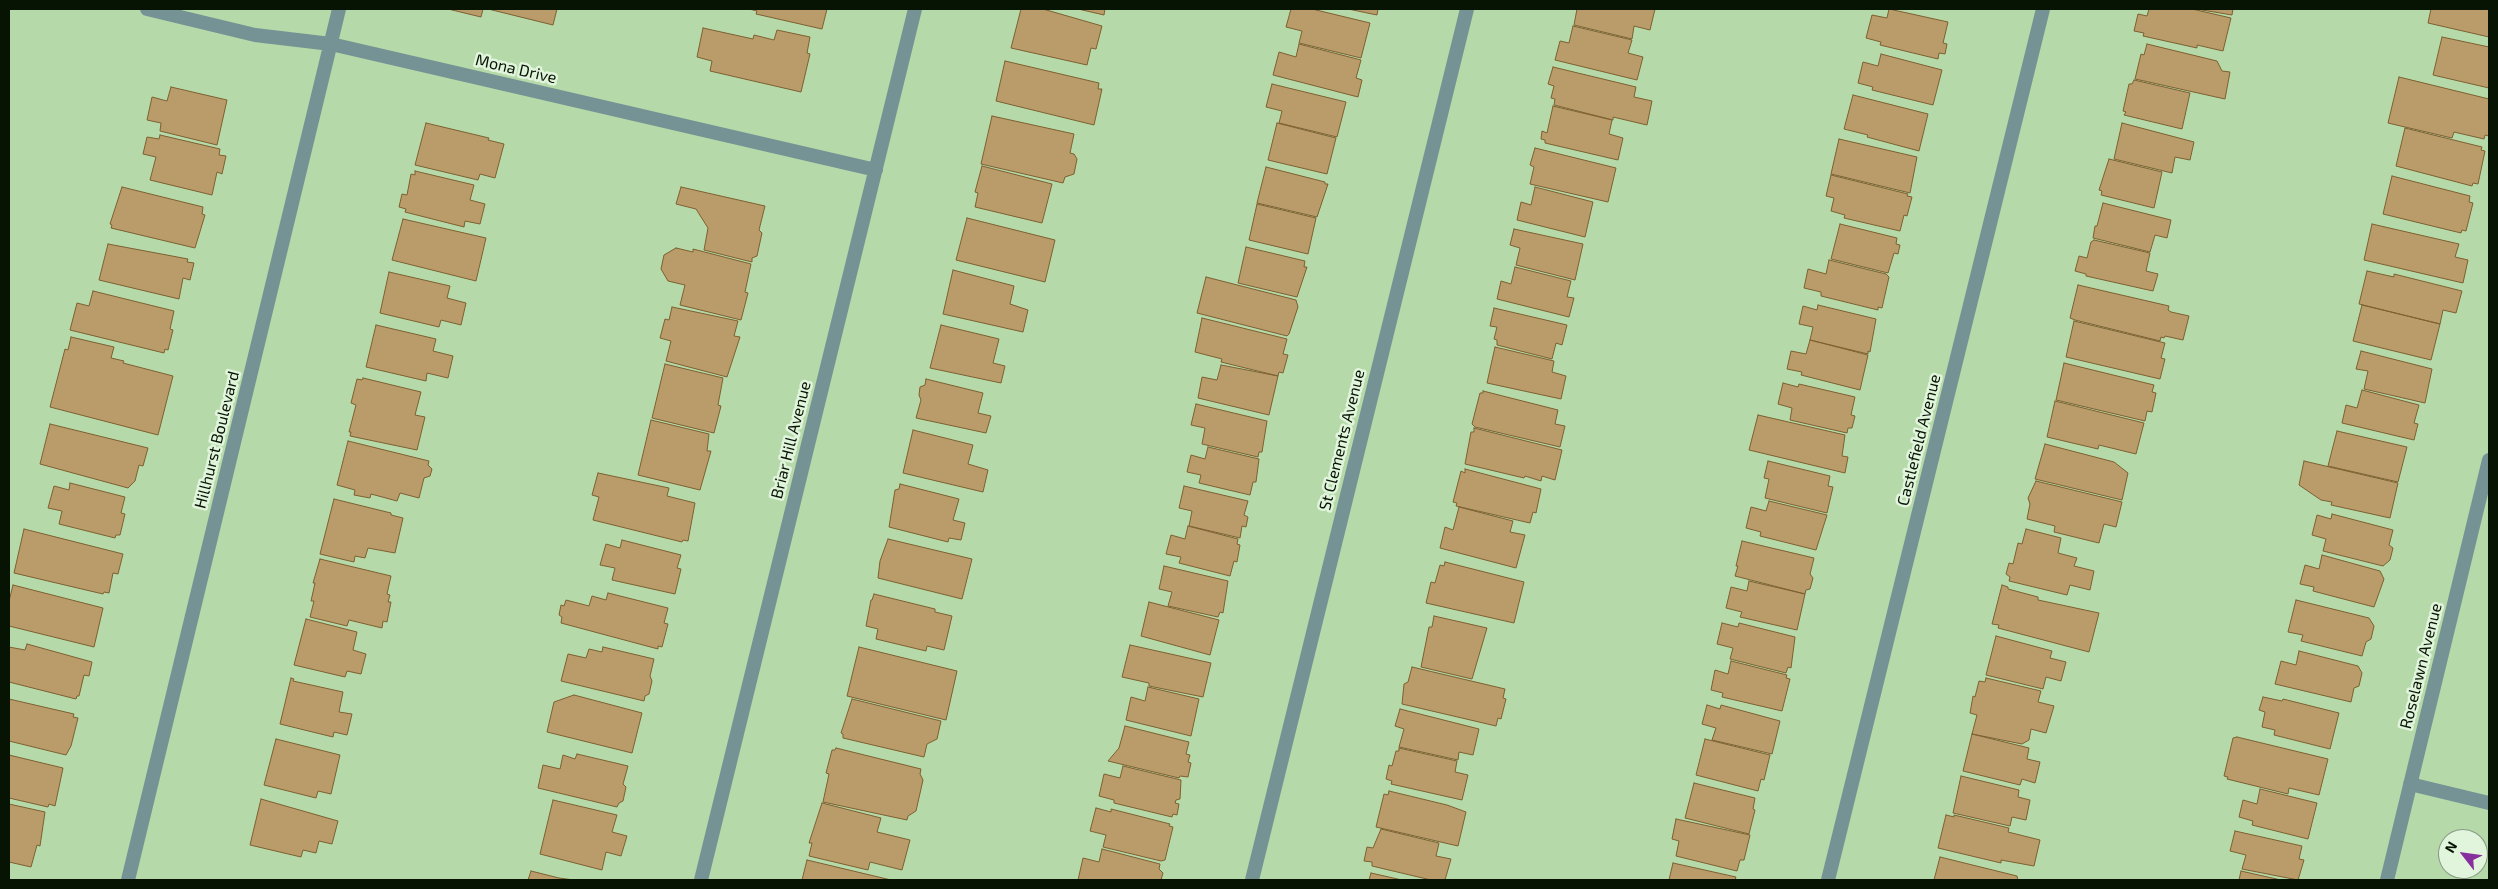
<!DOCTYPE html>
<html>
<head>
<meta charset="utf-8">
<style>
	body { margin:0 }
	#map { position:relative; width:2498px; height:889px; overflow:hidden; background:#b5d9a9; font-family:"Exo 2",sans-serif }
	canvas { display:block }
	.frame { position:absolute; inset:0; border:10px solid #071404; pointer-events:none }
	.north { position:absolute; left:2438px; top:829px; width:50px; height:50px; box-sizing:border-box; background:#e1f4dc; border:1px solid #8a9a86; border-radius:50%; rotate:300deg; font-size:14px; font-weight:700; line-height:20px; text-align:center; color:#071404 }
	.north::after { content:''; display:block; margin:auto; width:18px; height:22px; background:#862f9d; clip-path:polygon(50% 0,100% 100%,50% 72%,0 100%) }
</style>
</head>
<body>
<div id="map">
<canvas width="2498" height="889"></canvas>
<div class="frame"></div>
<div class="north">N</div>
</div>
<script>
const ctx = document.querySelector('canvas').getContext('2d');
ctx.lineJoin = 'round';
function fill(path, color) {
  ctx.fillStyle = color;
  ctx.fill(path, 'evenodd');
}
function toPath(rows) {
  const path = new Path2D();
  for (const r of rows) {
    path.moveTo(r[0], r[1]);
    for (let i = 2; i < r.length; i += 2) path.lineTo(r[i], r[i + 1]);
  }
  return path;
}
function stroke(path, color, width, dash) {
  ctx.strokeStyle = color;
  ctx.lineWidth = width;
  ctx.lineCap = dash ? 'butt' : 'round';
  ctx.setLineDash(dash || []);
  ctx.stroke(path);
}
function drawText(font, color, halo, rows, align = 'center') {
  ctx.font = font + ' "Exo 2",sans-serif';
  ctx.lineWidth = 5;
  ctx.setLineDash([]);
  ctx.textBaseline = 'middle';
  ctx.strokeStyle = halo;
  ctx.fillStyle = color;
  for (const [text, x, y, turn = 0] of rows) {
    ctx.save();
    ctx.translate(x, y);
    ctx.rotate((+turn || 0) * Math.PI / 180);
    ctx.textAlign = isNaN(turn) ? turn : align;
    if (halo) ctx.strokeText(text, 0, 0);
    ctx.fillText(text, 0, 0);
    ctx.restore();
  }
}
const building = toPath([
	[448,9,483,9,481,17,448,9],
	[488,9,557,9,553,25,488,9],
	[749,9,827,9,822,29,756,14,757,11,749,9],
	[1021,9,1043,9,1102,26,1096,49,1091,48,1087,65,1011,48,1021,9],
	[1078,9,1105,9,1104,15,1078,9],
	[1291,9,1312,9,1370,23,1361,58,1299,43,1302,31,1286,27,1291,9],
	[1348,9,1378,9,1377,15,1348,9],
	[1577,9,1655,9,1650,30,1634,26,1632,39,1574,25,1577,9],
	[1889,9,1948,22,1943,43,1947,44,1945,54,1939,53,1938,59,1880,45,1881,42,1866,38,1872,15,1887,18,1889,9],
	[2149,9,2192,9,2231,18,2223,51,2197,45,2197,48,2143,36,2144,33,2134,31,2138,14,2147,16,2149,9],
	[2196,9,2233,9,2232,15,2196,9],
	[2431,9,2489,9,2489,37,2428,23,2431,9],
	[1573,26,1632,40,1628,53,1643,57,1637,80,1555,60,1560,41,1569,43,1573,26],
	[703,28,753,39,754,35,774,40,777,30,810,37,807,53,810,54,801,92,710,71,712,61,697,57,703,28],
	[2442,37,2489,47,2489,88,2433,75,2442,37],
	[1299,44,1361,60,1356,78,1362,80,1358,97,1273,75,1279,52,1296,57,1299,44],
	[2147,44,2217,61,2222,71,2230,72,2225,99,2135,79,2141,54,2144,55,2147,44],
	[1881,54,1942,70,1933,105,1872,90,1873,87,1858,83,1863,62,1878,66,1881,54],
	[1005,61,1099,83,1098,89,1102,89,1094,125,996,101,1005,61],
	[1553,67,1636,87,1634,97,1652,101,1647,125,1613,117,1613,120,1554,105,1555,99,1551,98,1554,86,1548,84,1553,67],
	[2399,77,2489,99,2489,136,2485,135,2484,139,2454,132,2452,138,2388,123,2399,77],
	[2134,80,2190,93,2182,129,2124,115,2126,112,2123,111,2129,84,2132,84,2134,80],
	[1272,84,1346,102,1337,137,1279,123,1282,111,1266,107,1272,84],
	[171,87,227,100,217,145,160,131,161,123,147,120,152,97,167,101,171,87],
	[1853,95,1928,114,1919,151,1867,137,1868,135,1844,129,1853,95],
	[1553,106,1612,120,1609,134,1623,138,1618,160,1545,143,1545,140,1541,139,1542,131,1547,133,1553,106],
	[992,116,1074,134,1070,153,1074,154,1077,159,1074,174,1065,177,1063,183,981,164,992,116],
	[426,123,489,138,488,140,504,144,495,178,480,174,478,180,415,165,426,123],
	[1277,123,1336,138,1327,174,1268,160,1277,123],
	[2122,123,2194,142,2190,160,2175,157,2172,173,2114,159,2122,123],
	[2405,128,2482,147,2481,150,2485,151,2478,184,2473,183,2472,186,2396,166,2405,128],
	[160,135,220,149,219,155,226,156,222,174,217,172,212,195,150,180,156,157,143,154,147,137,159,139,160,135],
	[1839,139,1917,157,1910,193,1831,174,1839,139],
	[1535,148,1616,168,1608,202,1530,184,1534,167,1530,165,1535,148],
	[2109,159,2162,172,2154,208,2101,195,2102,191,2099,190,2109,159],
	[982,166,1052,184,1042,223,975,207,978,193,975,192,982,166],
	[1266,167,1325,182,1325,184,1328,184,1317,217,1257,203,1266,167],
	[415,171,474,185,470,200,485,204,480,224,465,221,464,227,405,212,406,209,399,207,402,194,407,195,411,174,415,175,415,171],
	[1831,175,1908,194,1907,196,1912,197,1907,216,1904,215,1900,231,1844,218,1845,215,1831,211,1834,198,1826,196,1831,175],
	[2392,176,2470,196,2469,202,2473,203,2466,231,2462,230,2461,233,2383,214,2392,176],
	[122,187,203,207,202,214,205,215,195,248,111,228,112,225,110,224,122,187],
	[681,187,765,206,759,230,762,233,757,256,752,258,752,262,704,250,708,228,696,209,676,204,681,187],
	[1535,187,1593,202,1585,237,1517,220,1521,202,1531,205,1535,187],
	[2103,203,2171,220,2167,238,2155,235,2150,252,2093,238,2095,226,2097,226,2103,203],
	[1257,204,1316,218,1308,254,1249,240,1257,204],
	[967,218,1055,240,1045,282,956,260,967,218],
	[403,219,486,238,476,281,392,260,403,219],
	[1840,224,1897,238,1896,244,1900,245,1898,254,1894,253,1888,273,1831,259,1840,224],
	[2372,224,2459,244,2455,257,2468,260,2463,283,2364,260,2372,224],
	[1514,229,1583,244,1575,280,1516,265,1520,248,1510,245,1514,229],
	[2094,240,2150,253,2146,271,2158,274,2153,291,2086,276,2086,274,2075,271,2079,256,2087,258,2091,242,2094,240],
	[108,244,188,259,187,262,194,263,190,280,183,278,179,299,99,280,108,244],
	[1246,247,1305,261,1304,267,1307,267,1297,297,1238,283,1246,247],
	[676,248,693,252,693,249,751,264,745,292,748,293,741,320,680,305,685,285,668,281,661,269,664,255,676,248],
	[1829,260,1886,274,1889,277,1882,308,1878,307,1878,310,1821,296,1821,292,1804,288,1808,269,1826,274,1829,260],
	[1515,267,1571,281,1567,297,1574,298,1569,317,1497,299,1501,281,1511,284,1515,267],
	[953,270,1014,286,1010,304,1028,310,1023,332,943,314,953,270],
	[2367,271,2394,277,2394,274,2462,291,2456,313,2443,310,2440,324,2359,304,2367,271],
	[389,272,450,286,447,298,466,303,461,325,441,320,439,327,380,313,389,272],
	[1206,277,1296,300,1298,307,1289,334,1287,336,1197,313,1206,277],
	[2078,285,2169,306,2168,310,2171,312,2189,316,2183,340,2165,336,2164,338,2161,337,2160,341,2075,320,2070,318,2078,285],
	[93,291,174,311,170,329,173,330,168,350,165,349,164,353,70,330,77,303,89,306,93,291],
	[1818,305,1876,319,1870,352,1868,351,1868,354,1810,340,1813,327,1799,324,1803,306,1817,310,1818,305],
	[2362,305,2440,324,2431,360,2353,341,2362,305],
	[672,307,738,321,734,336,740,337,727,377,666,361,671,341,660,338,665,319,669,320,672,307],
	[1494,308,1567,325,1562,345,1556,343,1552,359,1497,345,1497,340,1494,339,1497,327,1490,326,1494,308],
	[1202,318,1287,339,1283,354,1288,355,1283,373,1279,372,1278,376,1221,362,1222,359,1195,352,1202,318],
	[2074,321,2165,343,2161,358,2165,359,2160,379,2066,357,2074,321],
	[376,325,436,339,433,351,453,356,448,378,427,373,426,381,366,367,376,325],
	[941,325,999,339,993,363,1005,366,1001,383,930,368,941,325],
	[71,337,114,347,111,358,124,361,123,363,173,376,158,435,50,407,65,349,68,350,71,337],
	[1810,340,1868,355,1860,390,1801,375,1802,372,1787,369,1791,351,1806,354,1810,340],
	[1495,347,1554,361,1552,372,1566,376,1561,399,1487,383,1495,347],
	[2361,351,2432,369,2425,403,2364,389,2368,371,2356,369,2361,351],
	[2064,363,2154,385,2152,392,2156,393,2152,412,2147,411,2145,421,2056,400,2064,363],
	[665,364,723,378,718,405,721,406,714,433,652,418,665,364],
	[1221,365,1278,376,1269,415,1198,398,1202,377,1217,380,1221,365],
	[363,378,421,392,415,415,425,417,417,450,350,436,351,432,349,432,356,405,351,403,357,379,362,380,363,378],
	[926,379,983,393,978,413,991,416,986,433,916,418,921,400,919,395,920,387,925,385,926,379],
	[1783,383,1798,387,1799,384,1855,397,1851,415,1855,416,1852,428,1848,428,1847,433,1790,420,1792,408,1778,404,1783,383],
	[2362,390,2419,405,2414,423,2418,424,2414,440,2342,423,2346,405,2357,408,2362,390],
	[1483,391,1558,410,1555,424,1565,426,1560,447,1475,427,1472,424,1480,393,1483,393,1483,391],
	[2055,401,2144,423,2136,454,2099,445,2098,449,2047,437,2055,401],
	[1196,404,1267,421,1262,452,1259,452,1258,457,1202,444,1205,428,1191,425,1196,404],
	[1758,415,1845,435,1842,456,1848,457,1845,473,1749,450,1758,415],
	[651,420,709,434,707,451,711,451,700,490,638,475,651,420],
	[50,424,148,448,143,466,139,465,135,481,128,488,40,464,50,424],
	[1474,428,1562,450,1555,480,1542,476,1541,481,1525,476,1524,478,1465,464,1471,432,1474,432,1474,428],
	[913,430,973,445,968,464,988,470,983,492,903,473,913,430],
	[2337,431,2407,447,2398,482,2328,466,2337,431],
	[348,441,429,461,428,465,432,469,430,476,424,478,419,498,400,493,397,501,371,494,370,498,354,495,355,490,337,485,348,441],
	[2045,444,2114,462,2128,473,2122,500,2035,479,2045,444],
	[1208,447,1259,459,1256,482,1253,482,1250,495,1199,483,1201,475,1187,472,1191,455,1205,459,1208,447],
	[1768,461,1830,476,1828,486,1833,487,1827,513,1765,498,1769,479,1764,478,1768,461],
	[2304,461,2398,483,2390,518,2331,505,2332,502,2321,500,2299,485,2304,461],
	[1465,469,1541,489,1536,513,1533,512,1530,523,1456,506,1457,503,1453,502,1461,471,1465,473,1465,469],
	[598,473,669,488,667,496,695,503,688,541,683,540,682,542,593,520,599,497,592,495,598,473],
	[2036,481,2122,502,2116,527,2104,524,2099,543,2054,532,2055,526,2027,519,2030,504,2028,498,2036,481],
	[70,483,125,497,121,513,125,514,120,535,116,535,115,538,59,524,62,511,48,508,54,486,69,490,70,483],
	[900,484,959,499,953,520,965,523,961,540,949,538,948,542,889,527,895,490,899,489,900,484],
	[1184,486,1248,501,1244,515,1248,517,1246,527,1242,526,1240,538,1189,526,1192,511,1179,508,1184,486],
	[334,499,391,513,391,515,403,518,395,553,368,548,365,558,355,556,354,562,320,554,334,499],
	[1769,501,1827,515,1816,550,1760,536,1761,532,1746,528,1751,507,1766,511,1769,501],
	[1459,507,1513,521,1510,532,1525,535,1516,568,1440,548,1445,527,1453,530,1459,507],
	[2332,514,2393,530,2389,545,2393,548,2390,560,2383,566,2323,551,2326,539,2312,535,2317,515,2331,519,2332,514],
	[1188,526,1238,539,1237,544,1240,545,1237,562,1234,561,1230,576,1179,563,1181,557,1166,554,1171,535,1185,539,1188,526],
	[24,529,123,554,118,574,113,573,109,593,104,592,103,594,14,573,24,529],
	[2026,529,2061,538,2058,553,2077,558,2074,566,2094,571,2090,590,2070,585,2067,595,2009,581,2010,577,2006,574,2009,563,2013,564,2018,543,2022,544,2026,529],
	[888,539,972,559,962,599,878,578,880,561,888,539],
	[622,540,681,555,677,568,681,569,675,594,612,580,615,568,600,565,606,544,620,548,622,540],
	[1742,541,1814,558,1810,574,1813,578,1810,589,1806,590,1805,594,1735,576,1738,566,1736,566,1742,541],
	[2322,555,2380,571,2384,579,2374,607,2313,591,2314,587,2300,584,2305,565,2319,569,2322,555],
	[320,559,391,576,387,594,390,595,388,602,391,602,387,622,383,621,382,628,349,620,347,626,310,617,314,601,311,601,315,583,313,583,320,559],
	[1445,562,1524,582,1514,623,1426,603,1431,582,1435,583,1440,565,1444,566,1445,562],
	[1164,566,1228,581,1223,613,1220,612,1218,617,1168,606,1172,592,1159,589,1164,566],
	[1749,581,1805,594,1797,630,1740,617,1742,612,1726,608,1731,587,1747,591,1749,581],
	[13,585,103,608,94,647,9,626,9,601,13,585],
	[2002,585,2008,587,2008,589,2038,597,2038,600,2099,613,2089,652,1998,628,1999,625,1992,624,2002,585],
	[608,593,668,608,664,623,668,624,662,647,658,646,658,649,561,623,562,617,559,615,561,605,564,606,566,600,589,606,592,596,606,600,608,593],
	[874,594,935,609,935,612,952,616,944,650,927,646,926,651,876,639,878,629,866,626,871,600,872,600,874,594],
	[2296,600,2369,618,2374,626,2371,639,2366,642,2362,656,2301,641,2303,635,2288,632,2296,600],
	[1149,602,1219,620,1210,655,1141,636,1149,602],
	[1434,616,1487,628,1472,679,1421,667,1429,627,1432,627,1434,616],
	[306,619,357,632,353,650,366,654,361,674,347,671,345,677,294,665,306,619],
	[1722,623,1738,627,1739,623,1795,637,1791,668,1788,667,1786,673,1730,659,1733,648,1717,644,1722,623],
	[1996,636,2052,651,2050,658,2066,662,2061,681,2046,677,2043,689,1986,675,1996,636],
	[27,644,92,662,89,676,84,675,79,696,77,696,76,699,9,682,9,647,25,650,27,644],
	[1130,645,1211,663,1203,697,1149,686,1149,683,1122,677,1130,645],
	[603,647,654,659,650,676,652,681,649,694,645,696,644,701,561,681,568,654,586,658,589,649,602,652,603,647],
	[859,647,957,671,946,720,847,696,859,647],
	[2299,651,2358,666,2362,673,2359,686,2354,688,2351,702,2275,684,2281,661,2296,665,2299,651],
	[1731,661,1787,675,1786,678,1790,679,1782,711,1722,697,1723,693,1711,690,1715,670,1728,674,1731,661],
	[1412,667,1505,689,1503,698,1506,699,1501,719,1498,718,1496,726,1402,704,1404,684,1408,682,1412,667],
	[291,678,294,679,293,681,343,692,339,712,352,714,347,735,334,732,333,737,280,724,291,678],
	[1986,678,2041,691,2038,702,2054,706,2046,733,2031,729,2029,740,2022,744,1972,734,1977,715,1970,713,1973,696,1975,697,1979,681,1985,682,1986,678],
	[1148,687,1199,699,1191,736,1126,720,1131,697,1145,701,1148,687],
	[574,695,642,713,632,753,547,732,554,702,574,695],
	[2263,697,2282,701,2283,699,2339,713,2330,749,2274,735,2275,730,2262,727,2265,712,2259,710,2263,697],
	[9,699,74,714,73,717,78,718,71,746,66,755,9,741,9,699],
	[852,699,941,721,937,739,927,744,924,757,843,738,843,734,841,733,852,699],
	[1707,705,1720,709,1721,705,1780,721,1772,754,1712,740,1716,728,1702,724,1707,705],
	[1400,709,1479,729,1473,755,1459,752,1458,760,1399,747,1404,729,1395,726,1400,709],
	[1125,726,1189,742,1186,754,1190,755,1188,762,1191,763,1188,777,1180,776,1179,778,1108,761,1119,748,1125,726],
	[1972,734,2029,748,2027,759,2040,762,2035,783,2022,779,2020,785,1963,771,1972,734],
	[2237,737,2328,759,2319,795,2289,788,2288,794,2227,779,2228,777,2224,776,2233,738,2237,737],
	[276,739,340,755,331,794,318,791,316,798,264,785,276,739],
	[1705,739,1770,755,1764,780,1761,779,1758,791,1696,775,1705,739],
	[836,748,921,769,920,774,923,780,916,811,908,816,907,820,823,802,829,774,826,773,832,750,835,750,836,748],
	[1399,748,1457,761,1455,772,1468,775,1462,800,1391,784,1392,781,1386,779,1389,765,1392,766,1396,751,1399,751,1399,748],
	[577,754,628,766,623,784,626,787,623,801,619,803,617,807,538,788,543,765,560,769,563,755,575,759,577,754],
	[9,755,63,768,55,806,49,804,48,807,9,798,9,755],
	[1123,766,1181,780,1180,799,1176,800,1175,803,1179,804,1177,815,1173,814,1172,817,1114,803,1114,800,1099,796,1104,774,1120,778,1123,766],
	[1961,776,2019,790,2018,797,2030,800,2026,820,2012,817,2010,826,1953,813,1961,776],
	[1694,783,1755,798,1753,809,1755,810,1749,834,1685,818,1694,783],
	[2260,789,2317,803,2308,839,2252,825,2253,821,2239,817,2243,800,2257,804,2260,789],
	[1389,791,1447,805,1466,812,1458,846,1376,827,1384,794,1388,795,1389,791],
	[261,799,338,821,332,844,319,841,316,853,303,850,301,857,250,845,261,799],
	[553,800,617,815,612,832,627,836,621,856,606,852,602,870,540,854,553,800],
	[822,803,881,818,877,832,910,840,902,870,870,862,868,870,809,856,812,843,809,843,822,803],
	[9,804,45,812,40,846,37,845,31,867,9,862,9,804],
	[1096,808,1111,812,1111,809,1170,824,1169,826,1173,827,1165,860,1161,861,1103,847,1106,835,1090,831,1096,808],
	[1946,815,1954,817,1954,815,2009,828,2008,832,2040,840,2034,866,2001,860,2001,863,1938,848,1946,815],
	[1676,819,1750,835,1744,860,1740,860,1737,871,1676,856,1679,841,1672,839,1676,819],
	[1381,829,1439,843,1436,856,1451,859,1445,880,1431,880,1372,866,1372,862,1364,861,1367,847,1373,848,1381,829],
	[2235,831,2302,846,2299,859,2304,860,2298,880,2242,869,2246,855,2230,851,2235,831],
	[1102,849,1160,864,1159,869,1163,873,1161,880,1078,880,1083,858,1099,862,1102,849],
	[1940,857,2017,876,2018,880,1934,880,1940,857],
	[807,860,891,880,802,880,807,860],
	[1673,863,1736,877,1735,880,1669,880,1673,863],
	[531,871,559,878,574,880,528,880,531,871],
	[2241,871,2281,880,2239,880,2241,871],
	[1371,873,1402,880,1369,880,1371,873]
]);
const minor = toPath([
	[147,9,255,35,331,44,876,170],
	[2410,784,2489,803],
	[128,880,339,9],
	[701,880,915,9],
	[1252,880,1467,9],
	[1828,880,2043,9],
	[2387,880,2489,460]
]);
const streetNames = [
	["Mona Drive",516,69,13],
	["Hillhurst Boulevard",217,440,-76],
	["Briar Hill Avenue",791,440,-76],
	["St Clements Avenue",1342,440,-76],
	["Castlefield Avenue",1919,440,-76],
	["Roselawn Avenue",2421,666,-76]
];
fill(building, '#ba9b6a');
stroke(building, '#7d6030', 1);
stroke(minor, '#759394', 14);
drawText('16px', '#071404', '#e1f4dc', streetNames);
</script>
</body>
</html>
